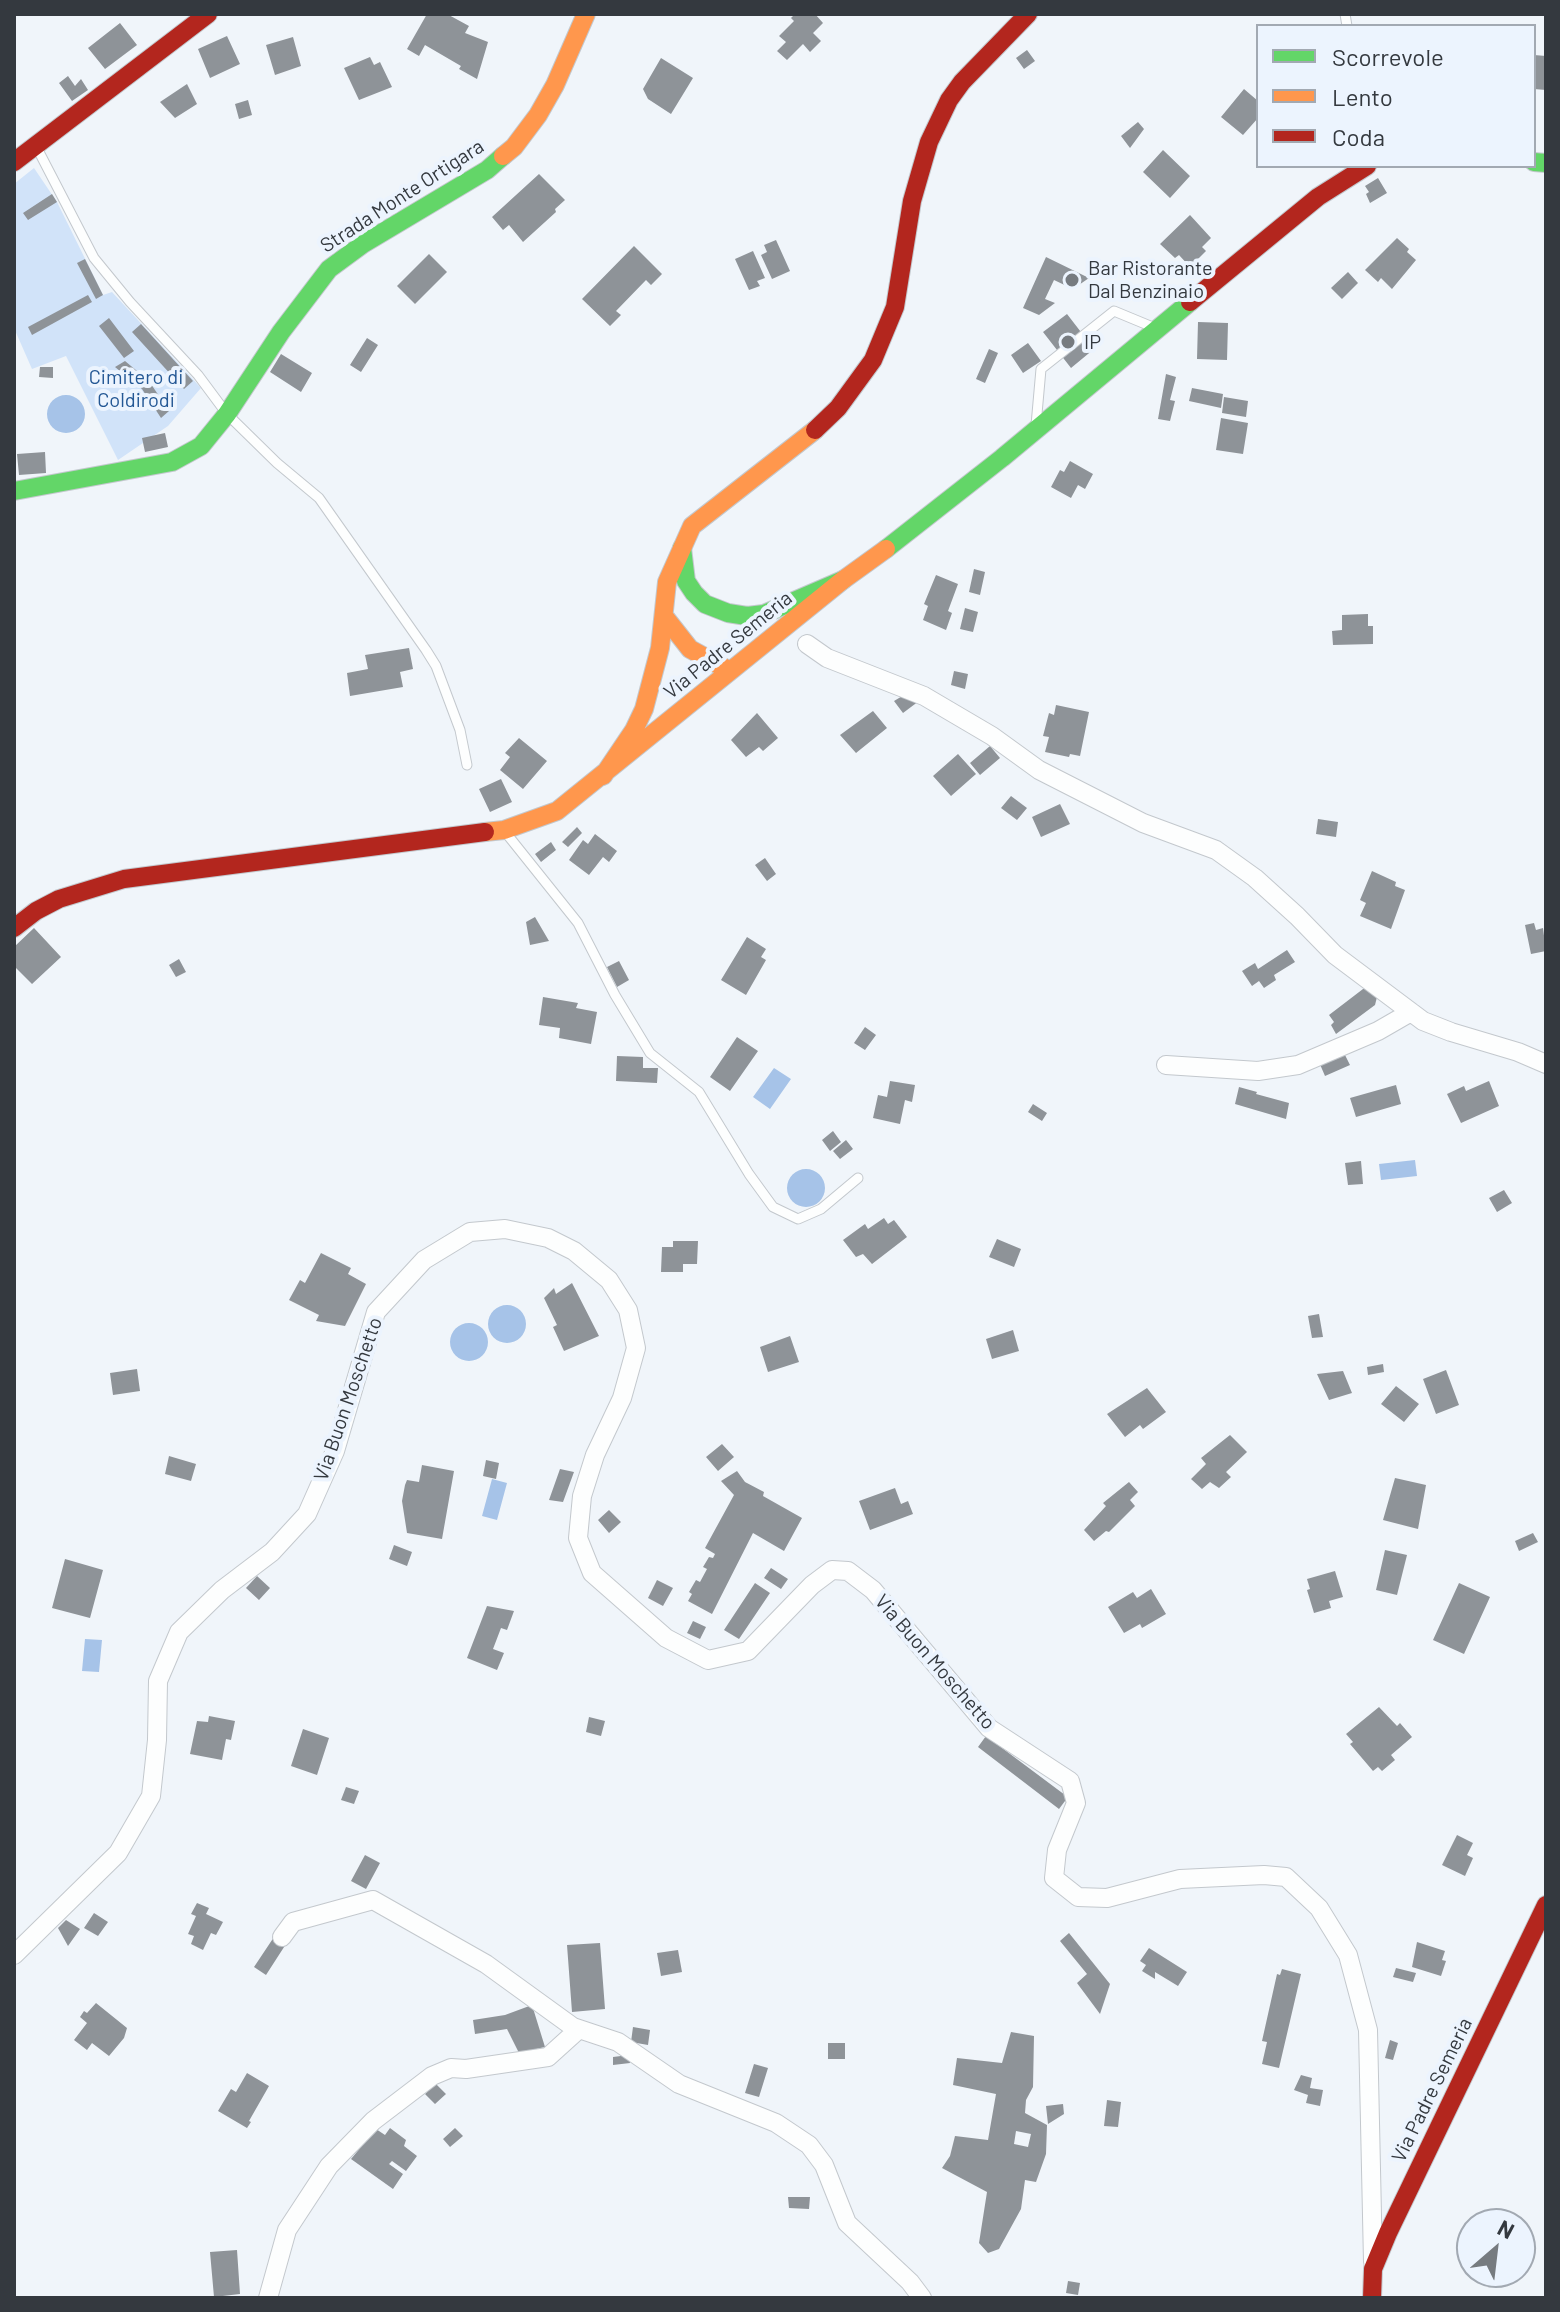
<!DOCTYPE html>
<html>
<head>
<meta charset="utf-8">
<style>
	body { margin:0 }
	#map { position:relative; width:1560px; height:2312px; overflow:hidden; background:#f0f5fa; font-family:Barlow,sans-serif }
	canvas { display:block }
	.frame { position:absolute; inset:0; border:16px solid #34393f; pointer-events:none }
	.legend { position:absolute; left:1256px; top:24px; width:280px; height:144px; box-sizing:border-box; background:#ecf4fe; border:2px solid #a2a9b2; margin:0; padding:10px 14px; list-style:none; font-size:24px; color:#34393f }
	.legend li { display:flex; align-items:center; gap:16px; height:40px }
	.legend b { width:40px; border:2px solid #a2a9b2 }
	.north { position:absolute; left:1456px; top:2208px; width:80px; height:80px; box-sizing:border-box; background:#ecf4fe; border:2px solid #a2a9b2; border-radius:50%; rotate:28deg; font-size:22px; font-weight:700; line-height:32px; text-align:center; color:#34393f }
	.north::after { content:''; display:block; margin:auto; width:28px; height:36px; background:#767b80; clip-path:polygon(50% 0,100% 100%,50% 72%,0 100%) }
</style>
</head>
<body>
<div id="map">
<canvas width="1560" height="2312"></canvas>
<div class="frame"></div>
<ul class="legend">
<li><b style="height:10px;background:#63d668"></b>Scorrevole</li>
<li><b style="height:10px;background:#ff974d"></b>Lento</li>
<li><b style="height:10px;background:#b3261e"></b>Coda</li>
</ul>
<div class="north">N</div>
</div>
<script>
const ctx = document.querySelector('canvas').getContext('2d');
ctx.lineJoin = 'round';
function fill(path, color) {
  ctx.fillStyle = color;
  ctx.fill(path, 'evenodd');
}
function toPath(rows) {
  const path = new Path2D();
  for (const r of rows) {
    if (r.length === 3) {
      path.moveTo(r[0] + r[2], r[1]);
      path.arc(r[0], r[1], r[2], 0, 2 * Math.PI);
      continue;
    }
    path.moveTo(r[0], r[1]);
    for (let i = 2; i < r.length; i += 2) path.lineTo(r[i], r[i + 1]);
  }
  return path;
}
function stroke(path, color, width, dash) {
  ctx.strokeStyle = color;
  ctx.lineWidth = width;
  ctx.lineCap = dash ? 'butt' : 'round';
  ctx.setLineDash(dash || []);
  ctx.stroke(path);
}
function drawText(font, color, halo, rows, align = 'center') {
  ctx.font = font + ' Barlow,sans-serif';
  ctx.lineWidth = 8;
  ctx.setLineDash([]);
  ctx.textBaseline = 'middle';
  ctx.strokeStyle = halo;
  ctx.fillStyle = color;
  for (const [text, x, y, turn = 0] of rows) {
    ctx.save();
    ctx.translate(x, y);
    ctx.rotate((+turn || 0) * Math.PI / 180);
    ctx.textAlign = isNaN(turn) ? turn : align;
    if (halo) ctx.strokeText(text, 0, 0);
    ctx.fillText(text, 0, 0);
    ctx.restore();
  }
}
const green = toPath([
	[34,168,57,202,103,295,112,292,201,388,168,426,118,460,66,356,32,369,14,328,14,184]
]);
const water = toPath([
	[66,414,19],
	[774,1068,791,1079,770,1109,753,1097],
	[1415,1160,1417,1176,1381,1180,1379,1164],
	[806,1188,19],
	[507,1324,19],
	[469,1342,19],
	[492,1479,507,1483,497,1520,482,1516],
	[85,1639,102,1640,99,1672,82,1671]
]);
const building = toPath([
	[427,14,447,14,469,26,465,33,488,42,477,79,459,69,461,66,425,45,419,56,407,49],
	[795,14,809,16,815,14,823,23,813,33,821,41,810,52,803,44,787,60,777,51,786,42,779,36,794,21,791,18],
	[120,23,137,45,105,69,88,48],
	[227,36,240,64,210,78,198,49],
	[293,37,301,66,275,75,266,45],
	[1027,50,1035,61,1024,69,1016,58],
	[1534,55,1546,56,1546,90,1534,89],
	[370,57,374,65,380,62,392,87,359,100,344,68],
	[661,58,693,78,671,114,648,99,643,89],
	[68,76,75,86,81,79,88,90,72,101,59,83],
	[187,84,197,104,175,118,160,102],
	[1244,89,1258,101,1258,118,1243,135,1221,117],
	[248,100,252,115,239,119,235,104],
	[1138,122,1144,129,1130,148,1121,136],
	[1163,150,1190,176,1170,198,1143,172],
	[539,174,565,200,555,209,556,212,523,242,509,225,503,230,492,217],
	[1378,178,1387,193,1370,203,1366,194,1369,192,1365,186],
	[52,194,57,202,28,220,23,213],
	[1190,215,1211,238,1202,247,1206,251,1190,267,1179,255,1175,258,1160,244],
	[1397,238,1409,249,1407,252,1416,260,1392,289,1381,278,1378,282,1365,270],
	[776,240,790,271,772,279,761,255,767,252,764,245],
	[634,246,662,274,651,285,646,280,616,311,621,315,610,326,582,299],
	[753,251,765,278,757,281,760,286,749,290,735,259],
	[429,254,447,272,415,304,397,286],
	[1046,257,1089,278,1073,289,1054,280,1045,299,1055,303,1039,315,1023,308],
	[85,259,103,295,96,299,77,263],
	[1348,272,1358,283,1342,299,1331,288],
	[88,295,92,302,32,335,28,327],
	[1067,314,1094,349,1071,368,1043,332],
	[109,318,134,351,124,358,99,326],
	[1198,322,1228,323,1227,360,1197,359],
	[141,324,193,381,184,389,132,332],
	[367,338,378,345,361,372,350,365],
	[1028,343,1041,361,1023,373,1011,355],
	[989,349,998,353,985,383,976,379],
	[281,354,312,373,301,392,270,372],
	[125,361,149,381,169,411,161,418,142,389,115,367],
	[40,367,53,367,53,378,39,377],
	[1166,374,1176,377,1170,400,1175,401,1170,421,1158,419],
	[1192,388,1223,394,1221,408,1189,401],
	[1224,397,1248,401,1246,417,1222,413],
	[1221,418,1248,423,1243,454,1216,450],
	[165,433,168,447,145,452,142,438],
	[45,452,46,473,19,475,17,454],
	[1070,461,1093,474,1085,489,1078,485,1071,498,1051,487,1060,470,1064,472],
	[974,569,985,572,980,595,969,592],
	[936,575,958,584,948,611,952,613,946,630,923,620,928,606,924,604],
	[965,608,978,612,973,632,960,629],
	[1368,614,1368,626,1373,626,1373,644,1333,645,1332,631,1342,630,1342,615],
	[409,648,413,669,400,672,403,687,350,696,347,673,368,669,365,655],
	[954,671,968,674,965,689,951,685],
	[904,695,919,701,903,713,894,701],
	[1056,705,1089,712,1080,756,1070,754,1069,757,1045,752,1049,737,1043,736,1049,713,1054,715],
	[873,711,887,728,856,753,840,735],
	[757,713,778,738,763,751,759,747,746,757,731,740],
	[519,738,547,761,523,789,500,770,510,757,505,753],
	[990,746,1000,758,980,775,970,763],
	[958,754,976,774,951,796,933,776],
	[501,779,512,802,490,812,479,789],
	[1011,796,1027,808,1017,820,1001,808],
	[1060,804,1070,824,1041,837,1032,817],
	[1318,819,1338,822,1336,837,1316,834],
	[577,827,582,833,568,847,562,842],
	[595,834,617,851,609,862,603,857,589,875,569,860,583,840,588,844],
	[551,842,556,850,541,862,535,854],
	[765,858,776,874,767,881,755,865],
	[1372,871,1396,882,1395,886,1405,890,1391,929,1360,916,1366,903,1360,900],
	[535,917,549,941,530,945,526,922],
	[1534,923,1536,930,1543,928,1546,951,1531,954,1525,925],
	[34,928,61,957,32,984,14,966,14,947],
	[747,937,766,949,761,957,766,960,746,995,721,980],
	[1287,950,1295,962,1274,975,1276,980,1264,988,1259,981,1252,986,1242,971,1255,963,1258,969],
	[179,959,186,972,176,977,169,965],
	[619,961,629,980,617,987,607,967],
	[1363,989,1368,989,1377,997,1375,1005,1336,1034,1331,1025,1334,1022,1329,1015],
	[543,997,578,1003,576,1008,597,1012,591,1044,559,1038,560,1028,539,1025],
	[865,1027,876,1035,865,1050,854,1043],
	[737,1037,758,1051,730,1091,710,1077],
	[1343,1051,1350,1065,1325,1076,1319,1062],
	[617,1056,643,1057,643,1068,658,1068,657,1083,616,1081],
	[890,1081,915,1085,912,1102,905,1100,900,1124,873,1118,878,1095,887,1097],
	[1489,1081,1499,1106,1461,1123,1447,1094,1464,1086,1466,1091],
	[1396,1085,1401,1104,1356,1117,1350,1098],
	[1239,1087,1257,1092,1256,1094,1289,1103,1286,1119,1235,1104],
	[1033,1104,1047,1113,1042,1121,1028,1112],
	[833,1131,841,1142,830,1151,822,1140],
	[846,1140,853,1149,840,1159,833,1151],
	[1361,1161,1363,1184,1348,1185,1345,1163],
	[1504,1190,1512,1203,1497,1212,1489,1198],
	[884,1218,888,1224,894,1220,907,1237,872,1264,863,1254,856,1257,843,1240,865,1224,868,1229],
	[997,1239,1021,1249,1014,1267,989,1257],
	[673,1241,698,1241,697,1264,683,1264,683,1272,661,1272,662,1247,673,1247],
	[321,1253,351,1268,348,1274,366,1284,345,1326,316,1321,319,1315,289,1300,300,1280,305,1283],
	[572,1283,599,1336,564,1351,553,1327,557,1325,544,1298,554,1288,556,1294],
	[1319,1314,1323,1337,1312,1338,1308,1316],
	[1013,1330,1019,1351,992,1359,986,1339],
	[790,1336,799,1362,768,1372,760,1347],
	[1383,1364,1384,1372,1368,1375,1367,1367],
	[137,1369,140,1391,113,1395,110,1373],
	[1446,1370,1459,1405,1436,1414,1423,1379],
	[1343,1371,1352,1393,1329,1400,1317,1374],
	[1396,1386,1419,1404,1404,1422,1381,1404],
	[1147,1388,1166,1412,1143,1429,1140,1425,1125,1437,1107,1414],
	[1230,1435,1247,1452,1226,1472,1231,1477,1219,1488,1210,1482,1202,1489,1191,1479,1206,1464,1201,1458],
	[722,1444,734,1457,718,1471,706,1457],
	[169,1456,196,1464,191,1481,165,1474],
	[486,1460,499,1463,496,1479,483,1476],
	[422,1465,454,1471,442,1539,407,1533,402,1501,405,1485,407,1480,419,1482],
	[560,1469,574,1472,563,1502,549,1500],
	[737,1471,745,1482,764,1492,763,1496,802,1518,784,1551,753,1533,712,1614,688,1601,692,1594,689,1592,696,1580,700,1582,707,1569,703,1567,709,1557,713,1558,715,1554,705,1548,734,1495,721,1481],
	[1395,1478,1426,1485,1418,1529,1383,1520],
	[1129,1482,1138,1492,1130,1500,1135,1506,1109,1532,1106,1531,1094,1541,1084,1530,1106,1506,1103,1503],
	[895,1488,901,1504,908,1501,913,1514,870,1530,859,1501],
	[609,1510,621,1522,609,1533,598,1520],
	[1533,1533,1538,1542,1519,1551,1515,1541],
	[394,1545,412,1552,407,1566,389,1559],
	[1385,1550,1407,1555,1397,1595,1376,1590],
	[65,1559,103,1570,90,1618,52,1608],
	[771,1568,788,1579,781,1589,764,1578],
	[1335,1571,1343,1597,1329,1601,1331,1608,1314,1613,1307,1590,1310,1589,1307,1579],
	[257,1576,270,1588,259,1600,246,1588],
	[657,1580,673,1588,663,1606,648,1598],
	[755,1583,770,1593,739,1639,724,1630],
	[1459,1583,1490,1597,1464,1654,1433,1640],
	[1151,1589,1166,1614,1142,1628,1140,1624,1124,1633,1108,1607,1133,1592,1137,1598],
	[487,1606,514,1611,507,1630,501,1628,493,1649,504,1653,497,1670,467,1658],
	[693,1621,706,1627,700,1639,687,1633],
	[1379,1707,1397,1726,1400,1723,1412,1737,1391,1755,1395,1760,1382,1771,1378,1767,1373,1771,1350,1744,1353,1742,1346,1734],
	[209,1716,235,1721,231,1740,226,1739,222,1760,190,1754,197,1721,208,1722],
	[589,1717,605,1721,601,1736,586,1732],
	[303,1729,329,1738,317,1775,291,1766],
	[986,1736,1065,1795,1065,1801,1059,1809,978,1747],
	[346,1787,359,1791,354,1804,341,1800],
	[1457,1835,1473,1843,1467,1855,1473,1858,1465,1876,1442,1865],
	[365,1855,380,1863,366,1889,351,1881],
	[197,1903,209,1908,206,1914,223,1922,216,1935,211,1933,203,1950,191,1944,194,1936,188,1934,196,1916,191,1914],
	[94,1913,108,1922,98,1936,84,1928],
	[66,1920,80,1929,68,1946,58,1928],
	[1069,1933,1110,1984,1100,2014,1077,1983,1087,1974,1060,1941],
	[274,1937,286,1944,266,1975,254,1967],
	[1417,1942,1445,1951,1442,1960,1446,1961,1441,1976,1412,1967],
	[600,1943,605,2009,572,2012,567,1945],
	[1149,1948,1187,1972,1178,1986,1155,1972,1155,1979,1142,1971,1146,1965,1140,1961],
	[678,1950,682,1972,661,1976,657,1953],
	[1396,1968,1416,1973,1413,1982,1393,1977],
	[1282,1969,1301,1974,1279,2068,1262,2064,1267,2042,1262,2041,1277,1974,1280,1975],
	[96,2003,127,2028,124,2038,109,2056,92,2043,87,2050,74,2040,87,2023,80,2017,84,2011,87,2013],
	[532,2005,545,2047,519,2053,507,2029,475,2034,473,2020,505,2015],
	[633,2027,650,2030,648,2045,631,2042],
	[1011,2032,1034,2036,1033,2087,1026,2100,1025,2113,1047,2125,1046,2154,1036,2182,1025,2180,1021,2209,999,2249,988,2253,979,2243,987,2192,942,2168,950,2156,955,2136,988,2140,996,2094,953,2085,957,2058,1002,2063],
	[1016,2131,1031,2134,1028,2147,1014,2144],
	[1390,2040,1398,2043,1393,2060,1385,2058],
	[828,2043,845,2043,845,2059,828,2059],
	[629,2055,630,2063,613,2065,613,2057],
	[754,2064,768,2068,759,2097,745,2093],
	[247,2073,269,2086,249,2121,251,2122,247,2128,218,2111,231,2089,236,2092],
	[1301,2075,1312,2078,1310,2088,1323,2090,1320,2106,1306,2103,1308,2095,1294,2090],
	[436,2084,446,2094,435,2104,425,2094],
	[1107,2100,1121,2102,1118,2127,1104,2126],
	[1063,2104,1064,2114,1048,2124,1046,2106],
	[390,2128,406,2140,404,2146,417,2156,406,2171,392,2161,389,2164,403,2174,393,2189,351,2159,376,2129,385,2135],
	[455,2128,463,2136,450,2147,443,2139],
	[788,2197,810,2197,809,2209,789,2208],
	[237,2250,240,2294,214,2297,210,2252],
	[1068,2281,1080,2283,1078,2295,1066,2293]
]);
const lane = toPath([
	[1345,14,1347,26],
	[37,148,94,258,130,302,198,375,227,414,277,463,319,498,426,650,436,666,460,730,467,765],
	[1036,425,1041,369,1114,311,1155,328],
	[506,833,578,923,615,995,650,1053,699,1092,749,1174,773,1207,798,1219,821,1209,858,1178]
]);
const street = toPath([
	[807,644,827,658,924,696,992,736,1039,770,1143,823,1216,850,1255,878,1297,916,1335,955,1423,1021,1451,1032,1518,1052,1546,1064],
	[1166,1065,1258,1071,1298,1065,1378,1031,1411,1012],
	[282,1937,293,1922,373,1900,486,1964,573,2027,618,2042,679,2084,776,2123,809,2145,824,2165,847,2223,910,2282,922,2298],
	[14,1955,118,1853,151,1796,157,1740,158,1681,179,1632,222,1590,272,1552,307,1514,335,1451,376,1312,424,1260,470,1232,505,1229,548,1238,574,1251,609,1280,628,1310,636,1348,622,1398,595,1455,582,1496,578,1538,592,1573,666,1638,708,1660,748,1651,812,1585,832,1570,848,1571,873,1590,989,1728,1070,1781,1076,1803,1057,1850,1054,1878,1078,1897,1107,1898,1180,1879,1264,1875,1286,1877,1319,1908,1348,1955,1368,2030,1373,2262],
	[268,2298,287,2230,329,2166,373,2121,432,2076,451,2068,466,2069,548,2057,579,2029]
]);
const fast = toPath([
	[1534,162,1546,163],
	[14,491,172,462,201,446,227,414,281,332,329,269,363,244,487,170,503,156],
	[682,548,686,581,694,593,705,604,728,613,747,616,764,614,843,580],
	[886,549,1002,458,1190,302]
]);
const slow = toPath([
	[503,156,514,147,538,115,555,85,586,14],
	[664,616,690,649,730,671],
	[603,776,634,730,644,709,660,648,667,582,692,526,815,430],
	[485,832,504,830,557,811,843,580,886,549]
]);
const jam = toPath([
	[14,162,208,14],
	[1190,302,1318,197,1367,166],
	[815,430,838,408,873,360,895,307,912,201,929,142,949,100,962,82,1028,14],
	[14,928,36,911,59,899,124,879,485,832],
	[1372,2298,1373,2269,1388,2233,1546,1905]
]);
const markers = [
	[1072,280,8,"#767b80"],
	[1068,342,8,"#767b80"]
];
const streetNames = [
	["Strada Monte Ortigara",402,196,-33],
	["Via Padre Semeria",728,645,-39],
	["Via Buon Moschetto",348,1399,-71],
	["Via Buon Moschetto",935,1662,49],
	["Via Padre Semeria",1432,2090,-64]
];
const poiNames = [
	["Bar Ristorante",1088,268],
	["Dal Benzinaio",1088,291],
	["IP",1084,342]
];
const parkNames = [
	["Cimitero di",136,377],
	["Coldirodi",136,400]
];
fill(green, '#d1e3f9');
fill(water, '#a6c3e8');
fill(building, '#8e9398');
stroke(lane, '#c3c8cd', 11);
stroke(street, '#c3c8cd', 20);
stroke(fast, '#c3c8cd', 20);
stroke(slow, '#c3c8cd', 20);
stroke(jam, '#c3c8cd', 20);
stroke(lane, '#fdfefe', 9);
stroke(street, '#fdfefe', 18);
stroke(fast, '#63d668', 18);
stroke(slow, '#ff974d', 18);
stroke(jam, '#b3261e', 18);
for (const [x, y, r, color] of markers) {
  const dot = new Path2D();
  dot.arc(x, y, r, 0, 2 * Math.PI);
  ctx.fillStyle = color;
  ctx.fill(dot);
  stroke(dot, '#ecf4fe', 3);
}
drawText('20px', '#34393f', '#ecf4fe', streetNames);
drawText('20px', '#34393f', '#ecf4fe', poiNames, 'left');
drawText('20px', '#235794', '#ecf4fe', parkNames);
</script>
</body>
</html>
